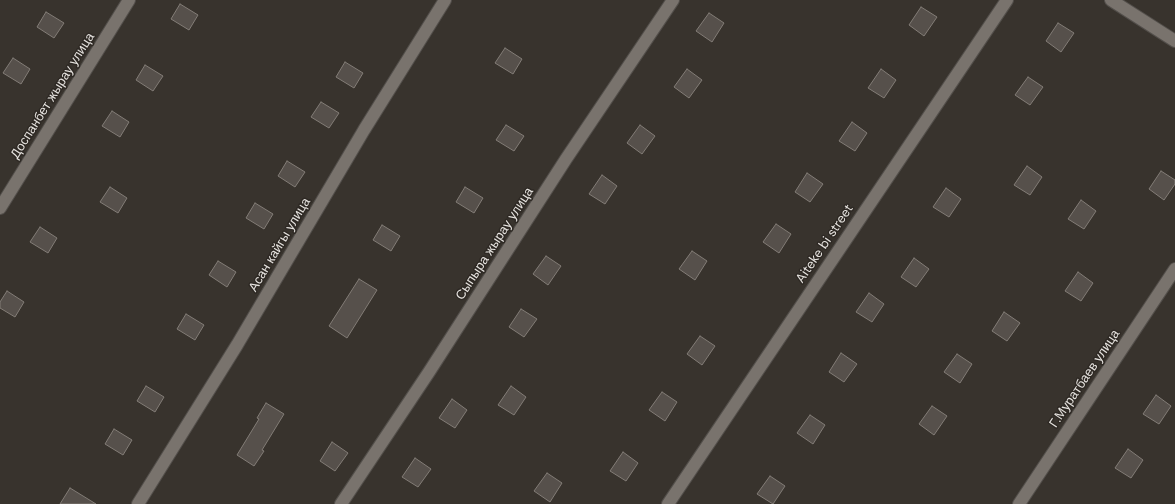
<!DOCTYPE html>
<html>
<head>
<meta charset="utf-8">
<style>
	body { margin:0 }
	canvas { display:block; background:#38332d }
</style>
</head>
<body>
<canvas width="1175" height="504"></canvas>
<script>
const ctx = document.querySelector('canvas').getContext('2d');
ctx.lineJoin = 'round';
function fill(path, color) {
  ctx.fillStyle = color;
  ctx.fill(path, 'evenodd');
}
function toPath(rows) {
  const path = new Path2D();
  for (const r of rows) {
    path.moveTo(r[0], r[1]);
    for (let i = 2; i < r.length; i += 2) path.lineTo(r[i], r[i + 1]);
  }
  return path;
}
function stroke(path, color, width, dash) {
  ctx.strokeStyle = color;
  ctx.lineWidth = width;
  ctx.lineCap = dash ? 'butt' : 'round';
  ctx.setLineDash(dash || []);
  ctx.stroke(path);
}
function drawText(font, color, halo, rows, align = 'center') {
  ctx.font = font + ' "DM Sans",sans-serif';
  ctx.lineWidth = 3;
  ctx.setLineDash([]);
  ctx.textBaseline = 'middle';
  ctx.strokeStyle = halo;
  ctx.fillStyle = color;
  for (const [text, x, y, turn = 0] of rows) {
    ctx.save();
    ctx.translate(x, y);
    ctx.rotate((+turn || 0) * Math.PI / 180);
    ctx.textAlign = isNaN(turn) ? turn : align;
    if (halo) ctx.strokeText(text, 0, 0);
    ctx.fillText(text, 0, 0);
    ctx.restore();
  }
}
const building = toPath([
	[180,4,198,15,189,30,171,19,180,4],
	[921,7,937,17,924,36,909,25,921,7],
	[46,12,64,23,54,38,37,27,46,12],
	[709,13,724,23,712,42,696,31,709,13],
	[1058,23,1074,33,1061,52,1046,41,1058,23],
	[505,48,522,59,513,74,495,63,505,48],
	[13,58,30,69,21,84,3,73,13,58],
	[345,62,363,73,354,88,336,77,345,62],
	[145,65,163,76,153,91,136,80,145,65],
	[687,69,702,80,689,98,674,87,687,69],
	[881,69,896,80,884,98,868,88,881,69],
	[1028,77,1043,87,1030,105,1015,95,1028,77],
	[321,102,339,113,329,128,311,117,321,102],
	[112,111,129,122,120,137,102,126,112,111],
	[852,122,867,133,855,151,839,141,852,122],
	[506,125,524,136,514,151,496,140,506,125],
	[640,125,655,136,642,154,627,143,640,125],
	[287,161,305,172,295,187,278,176,287,161],
	[1027,166,1042,177,1030,195,1014,185,1027,166],
	[1161,171,1175,180,1175,184,1164,200,1149,189,1161,171],
	[807,173,823,184,810,202,795,192,807,173],
	[602,175,617,186,605,204,589,194,602,175],
	[110,187,127,198,118,213,100,202,110,187],
	[465,187,483,198,474,213,456,202,465,187],
	[946,188,961,199,949,217,933,207,946,188],
	[1081,200,1096,211,1084,229,1068,219,1081,200],
	[255,203,273,214,264,229,246,218,255,203],
	[776,224,791,234,779,253,763,242,776,224],
	[382,225,400,236,391,251,373,240,382,225],
	[40,227,57,238,48,253,30,242,40,227],
	[692,251,707,261,695,280,679,269,692,251],
	[546,256,561,266,548,285,533,274,546,256],
	[914,258,929,269,916,287,901,277,914,258],
	[218,261,236,272,227,287,209,275,218,261],
	[1078,272,1093,283,1081,301,1065,291,1078,272],
	[359,279,377,290,347,338,329,326,359,279],
	[7,291,24,302,15,317,0,308,0,302,7,291],
	[869,293,884,304,872,322,856,312,869,293],
	[521,309,537,319,524,337,509,327,521,309],
	[1004,312,1020,323,1007,341,992,331,1004,312],
	[186,314,204,325,195,340,177,329,186,314],
	[700,336,715,346,702,365,687,354,700,336],
	[841,353,857,364,844,382,829,372,841,353],
	[957,354,972,364,960,383,944,372,957,354],
	[146,386,164,397,155,412,137,401,146,386],
	[511,386,526,397,514,415,498,405,511,386],
	[662,392,677,402,665,421,649,410,662,392],
	[1156,395,1171,406,1159,424,1143,414,1156,395],
	[452,399,467,410,455,428,439,418,452,399],
	[266,403,284,414,262,450,264,451,254,466,237,455,259,419,257,418,266,403],
	[932,406,947,416,934,435,919,424,932,406],
	[810,415,825,425,813,444,797,433,810,415],
	[114,429,132,440,123,455,105,444,114,429],
	[332,442,348,453,335,471,320,461,332,442],
	[1128,449,1143,460,1131,478,1115,468,1128,449],
	[623,452,638,463,626,481,610,471,623,452],
	[415,458,431,469,418,487,402,477,415,458],
	[547,473,562,483,550,502,534,491,547,473],
	[770,476,785,486,773,504,757,494,770,476],
	[70,488,96,504,60,504,70,488]
]);
const minor = toPath([
	[1111,0,1175,41],
	[0,208,129,0],
	[138,504,237,345,364,130,445,0],
	[341,504,429,372,566,159,673,0],
	[668,504,1007,0],
	[1019,504,1175,269]
]);
const streetNames = [
	["Доспанбет жырау улица",53,96,-58],
	["Сыпыра жырау улица",495,244,-57],
	["Aiteke bi street",825,244,-56],
	["Асан кайгы улица",280,245,-59],
	["Г.Муратбаев улица",1085,379,-56]
];
fill(building, '#56504b');
stroke(building, '#827c76', 1);
stroke(minor, '#534f4b', 14);
stroke(minor, '#79736d', 12);
drawText('13px', '#e7e4e0', '#2e2924', streetNames);
</script>
</body>
</html>
